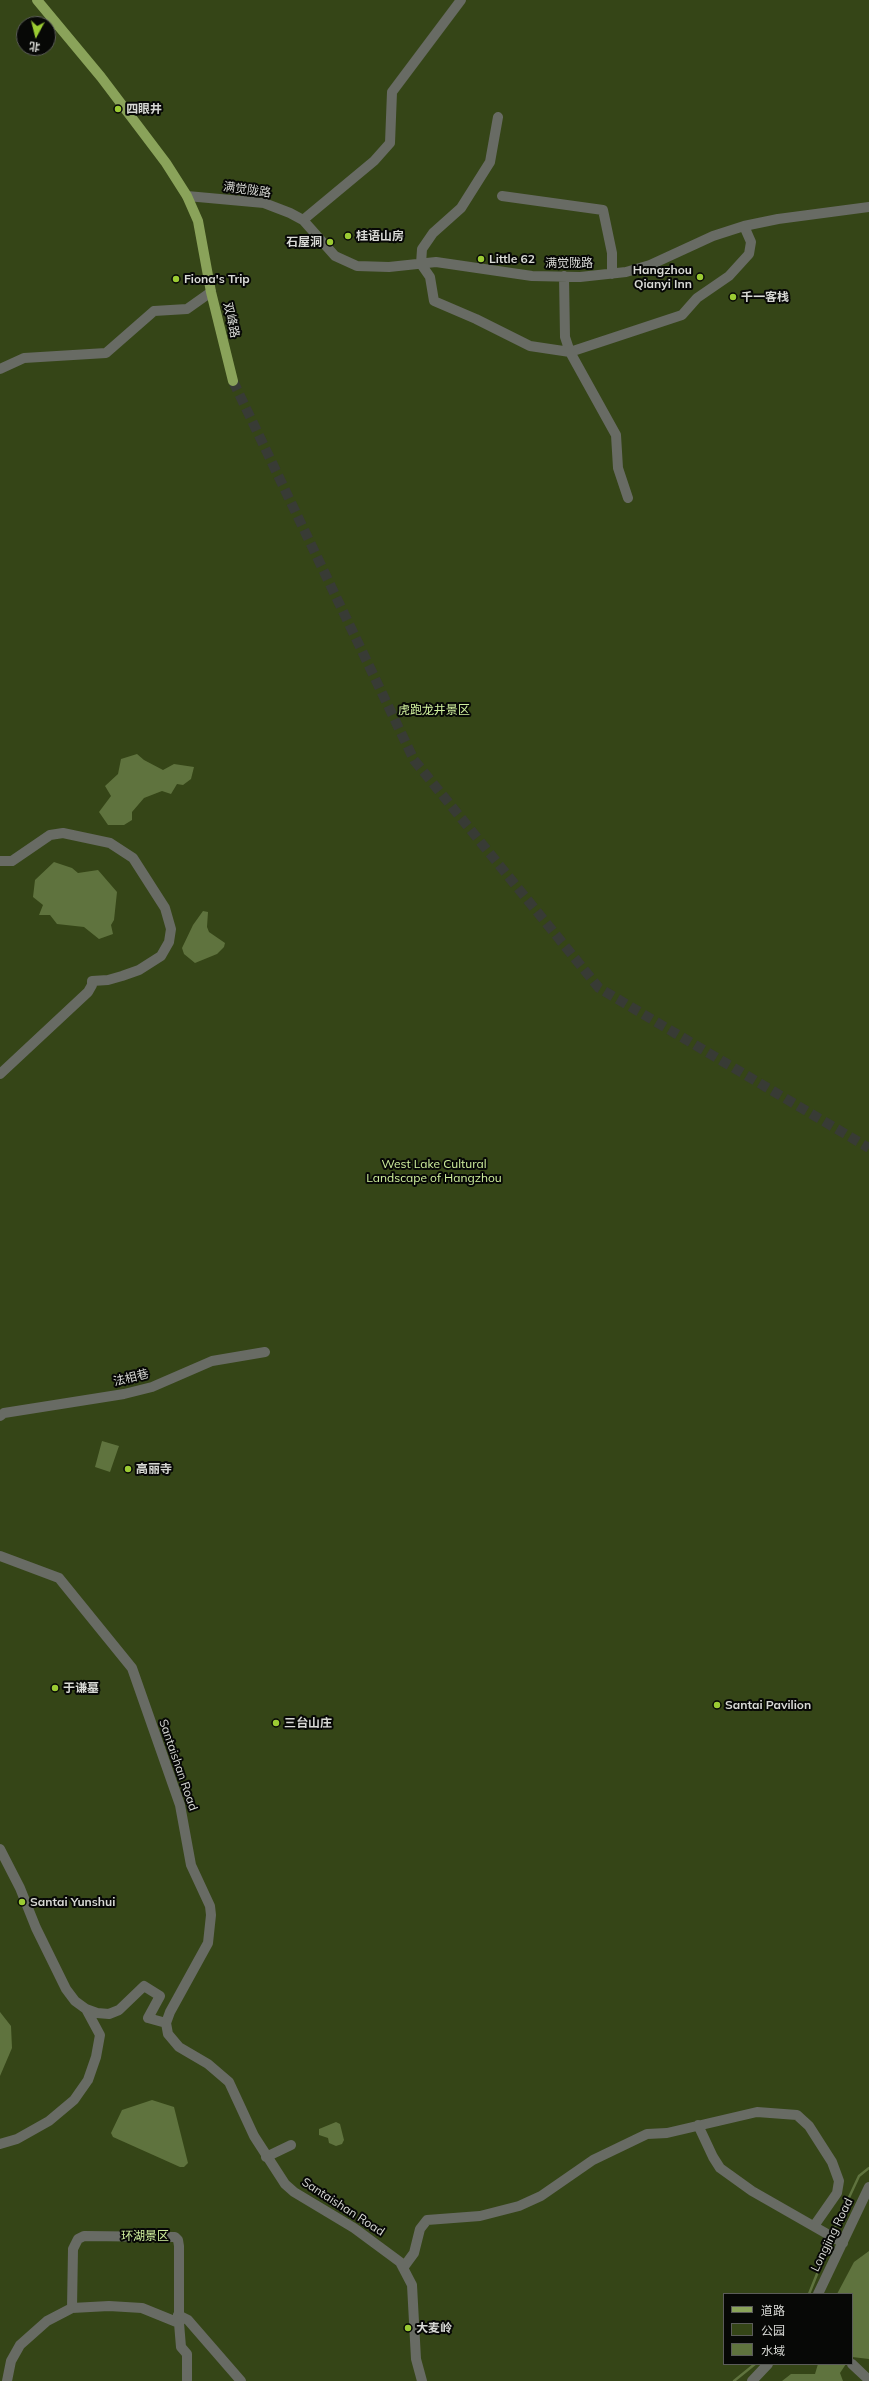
<!DOCTYPE html>
<html>
<head>
<meta charset="utf-8">
<style>
	body { margin:0 }
	#map { position:relative; width:869px; height:2381px; overflow:hidden; background:#1c1f19; font-family:Mulish,"Noto Sans SC",sans-serif }
	canvas { display:block }
	.legend { position:absolute; left:723px; top:2293px; width:130px; height:72px; box-sizing:border-box; background:#070806; border:1px solid #5b5c59; margin:0; padding:5px 7px; list-style:none; font-size:12px; color:#d8d9d5 }
	.legend li { display:flex; align-items:center; gap:8px; height:20px }
	.legend b { width:20px; border:1px solid #5b5c59 }
	.north { position:absolute; left:16px; top:16px; width:40px; height:40px; box-sizing:border-box; background:#070806; border:1px solid #5b5c59; border-radius:50%; rotate:187deg; font-size:11px; font-weight:700; line-height:16px; text-align:center; color:#d8d9d5 }
	.north::after { content:''; display:block; margin:auto; width:14px; height:18px; background:#9bcb33; clip-path:polygon(50% 0,100% 100%,50% 72%,0 100%) }
</style>
</head>
<body>
<div id="map">
<canvas width="869" height="2381"></canvas>
<ul class="legend">
<li><b style="height:5px;background:#8aa35a"></b>道路</li>
<li><b style="height:11px;background:#354517"></b>公园</li>
<li><b style="height:11px;background:#5f733e"></b>水域</li>
</ul>
<div class="north">北</div>
</div>
<script>
const ctx = document.querySelector('canvas').getContext('2d');
ctx.lineJoin = 'round';
function fill(path, color) {
  ctx.fillStyle = color;
  ctx.fill(path, 'evenodd');
}
function toPath(rows) {
  const path = new Path2D();
  for (const r of rows) {
    path.moveTo(r[0], r[1]);
    for (let i = 2; i < r.length; i += 2) path.lineTo(r[i], r[i + 1]);
  }
  return path;
}
function stroke(path, color, width, dash) {
  ctx.strokeStyle = color;
  ctx.lineWidth = width;
  ctx.lineCap = dash ? 'butt' : 'round';
  ctx.setLineDash(dash || []);
  ctx.stroke(path);
}
function drawText(font, color, halo, rows, align = 'center') {
  ctx.font = font + ' Mulish,"Noto Sans SC",sans-serif';
  ctx.lineWidth = 4;
  ctx.setLineDash([]);
  ctx.textBaseline = 'middle';
  ctx.strokeStyle = halo;
  ctx.fillStyle = color;
  for (const [text, x, y, turn = 0] of rows) {
    ctx.save();
    ctx.translate(x, y);
    ctx.rotate((+turn || 0) * Math.PI / 180);
    ctx.textAlign = isNaN(turn) ? turn : align;
    if (halo) ctx.strokeText(text, 0, 0);
    ctx.fillText(text, 0, 0);
    ctx.restore();
  }
}
const green = toPath([
	[0,0,869,0,869,2381,0,2381],
	[24,24,48,24,48,48,24,48],
	[724,2294,852,2294,852,2364,724,2364]
]);
const water = toPath([
	[137,754,144,760,163,770,174,764,194,767,191,779,183,785,177,784,171,794,162,791,144,798,132,812,132,820,124,825,108,825,99,812,111,796,105,786,118,774,121,759],
	[54,862,72,868,78,873,98,870,117,892,114,920,111,925,113,934,99,939,84,927,57,924,50,915,39,915,43,905,33,897,35,880],
	[203,911,208,912,207,927,209,932,225,943,224,947,217,954,195,963,184,954,182,948,193,925],
	[102,1441,119,1446,110,1472,95,1467],
	[0,2012,11,2026,12,2048,0,2076],
	[152,2100,174,2107,188,2163,184,2167,180,2167,113,2137,111,2133,122,2110],
	[336,2122,340,2124,344,2140,342,2144,336,2146,329,2143,328,2138,319,2135,319,2129],
	[869,2251,869,2359,852,2357,852,2294,837,2294,854,2262],
	[818,2364,846,2364,840,2373,843,2381,782,2381,791,2374,815,2374]
]);
const stream = toPath([
	[832,2234,859,2176,869,2168],
	[809,2294,831,2239],
	[734,2381,755,2364]
]);
const majorTunnel = toPath([
	[233,381,414,760,599,988,869,1148]
]);
const minor = toPath([
	[498,117,490,162,461,208,433,233,422,249,421,264,430,277,434,301,476,319,530,346,570,352,682,315,697,298,729,276,749,254,751,242,744,226],
	[187,196,264,203,290,213,303,220,335,256,357,266,389,267,436,262,532,276,580,277,626,272,650,265,713,236,744,226,778,219,869,207],
	[502,196,603,210,612,253,612,274],
	[303,220,374,161,390,143,392,92,461,0],
	[564,276,565,337,570,352,616,435,618,468,628,498],
	[0,369,24,358,106,353,154,311,187,309,211,292],
	[0,861,12,861,50,835,63,833,110,843,133,858,165,908,171,929,169,942,161,956,139,970,122,976,108,980,92,981,92,985,88,992,0,1074],
	[0,1416,4,1413,124,1394,152,1387,212,1361,265,1352],
	[0,1556,59,1578,132,1668,180,1805,191,1865,210,1906,211,1915,208,1943,170,2012,166,2023,168,2034,179,2047,208,2064,229,2082,254,2136,285,2184,294,2192,354,2228,400,2262,412,2285,416,2359,422,2381],
	[0,1849,20,1888,36,1928,66,1989,75,2001,86,2009],
	[698,2125,713,2157,720,2168,752,2191,843,2243],
	[0,2144,17,2139,49,2121,74,2100,88,2080,96,2057,100,2035,86,2009,97,2013,109,2014,119,2010,144,1986,160,1996,148,2018,166,2023],
	[266,2157,291,2145],
	[403,2268,414,2253,420,2229,427,2220,480,2216,519,2206,541,2196,593,2160,647,2134,667,2133,757,2112,797,2115,809,2126,832,2162,839,2181,837,2193,814,2226],
	[818,2294,869,2187],
	[72,2308,73,2249,78,2239,84,2236,175,2237,178,2240,179,2246,179,2323],
	[178,2315,188,2320,241,2381],
	[852,2364,869,2380],
	[7,2381,11,2361,20,2345,47,2321,72,2308,109,2306,142,2308,179,2323,181,2347,187,2354,187,2381],
	[752,2381,768,2364]
]);
const major = toPath([
	[37,0,101,77,166,163,187,196,198,221,211,292,233,381]
]);
const markers = [
	[118,109,4,"#9bcb33"],
	[348,236,4,"#9bcb33"],
	[330,242,4,"#9bcb33"],
	[481,259,4,"#9bcb33"],
	[700,277,4,"#9bcb33"],
	[176,279,4,"#9bcb33"],
	[733,297,4,"#9bcb33"],
	[128,1469,4,"#9bcb33"],
	[55,1688,4,"#9bcb33"],
	[717,1705,4,"#9bcb33"],
	[276,1723,4,"#9bcb33"],
	[22,1902,4,"#9bcb33"],
	[408,2328,4,"#9bcb33"]
];
const poiNames = [
	["四眼井",126,109],
	["桂语山房",356,236],
	["石屋洞",322,242,"right"],
	["Little 62",489,259],
	["Hangzhou",692,270,"right"],
	["Qianyi Inn",692,284,"right"],
	["Fiona's Trip",184,279],
	["千一客栈",741,297],
	["高丽寺",136,1469],
	["于谦墓",63,1688],
	["Santai Pavilion",725,1705],
	["三台山庄",284,1723],
	["Santai Yunshui",30,1902],
	["大麦岭",416,2328]
];
const streetNames = [
	["满觉陇路",247,190,8],
	["满觉陇路",569,263],
	["双峰路",231,320,77],
	["法相巷",131,1378,-14],
	["Santaishan Road",178,1765,71],
	["Santaishan Road",343,2207,33],
	["Longjing Road",832,2235,-64]
];
const parkNames = [
	["虎跑龙井景区",434,710],
	["West Lake Cultural",434,1164],
	["Landscape of Hangzhou",434,1178],
	["环湖景区",145,2236]
];
fill(green, '#354517');
fill(water, '#5f733e');
stroke(stream, '#5f733e', 2.5);
stroke(majorTunnel, '#383b35', 10, [10, 5]);
stroke(minor, '#686b64', 10);
stroke(major, '#8aa35a', 10);
for (const [x, y, r, color] of markers) {
  const dot = new Path2D();
  dot.arc(x, y, r, 0, 2 * Math.PI);
  ctx.fillStyle = color;
  ctx.fill(dot);
  stroke(dot, '#070806', 1.5);
}
drawText('bold 12px', '#d8d9d5', '#070806', poiNames, 'left');
drawText('12px', '#d8d9d5', '#070806', streetNames);
drawText('12px', '#d0f09e', '#070806', parkNames);
</script>
</body>
</html>
